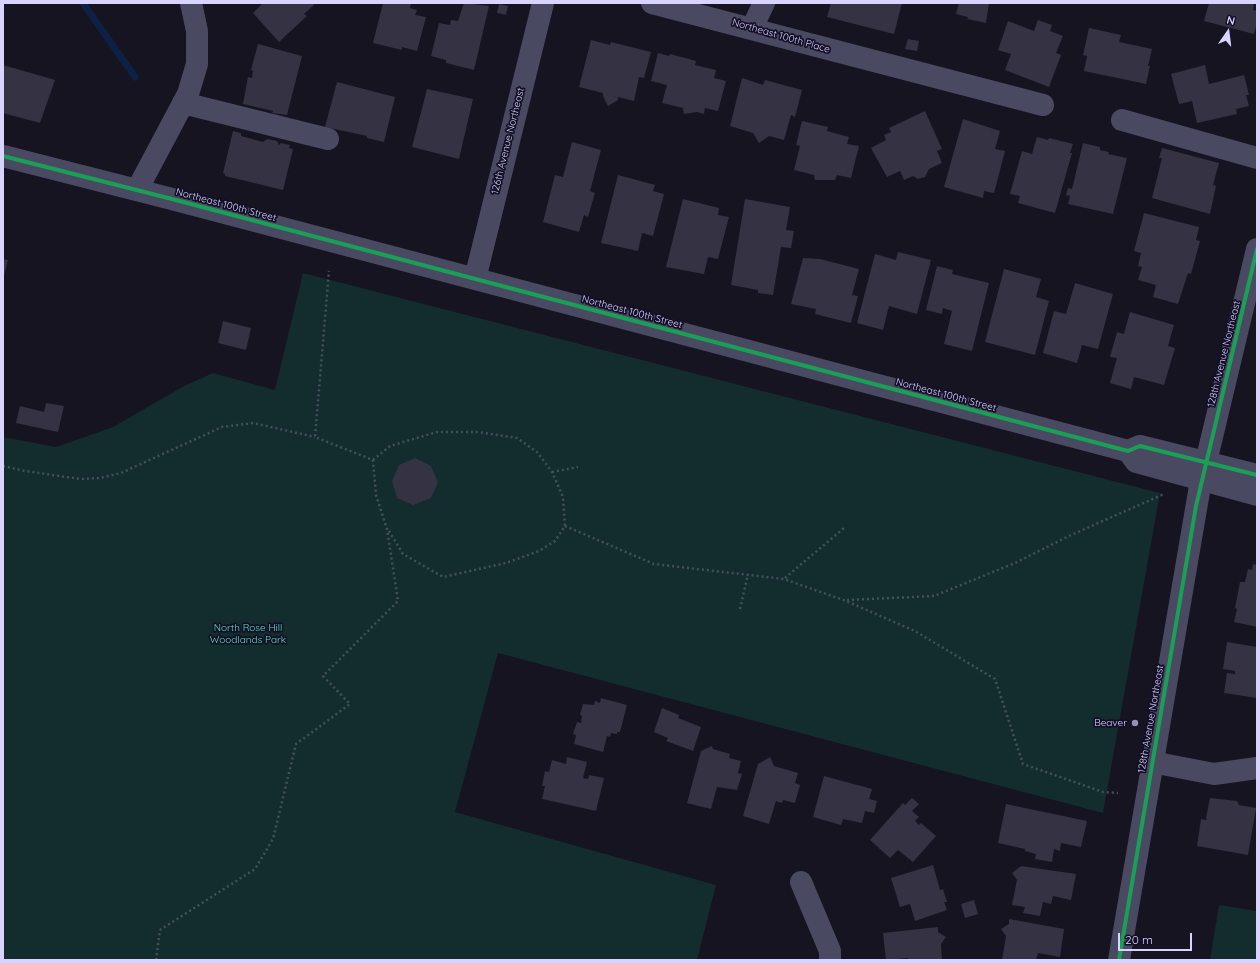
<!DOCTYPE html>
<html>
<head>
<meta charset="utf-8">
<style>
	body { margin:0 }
	#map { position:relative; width:1260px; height:963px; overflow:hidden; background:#161421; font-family:Quicksand,sans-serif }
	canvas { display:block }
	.frame { position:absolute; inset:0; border:4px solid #d9d4ff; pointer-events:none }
	.north { position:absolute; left:1208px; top:12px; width:40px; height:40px; -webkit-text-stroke:3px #130f26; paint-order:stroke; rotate:14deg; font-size:11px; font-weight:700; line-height:16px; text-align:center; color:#d9d4ff }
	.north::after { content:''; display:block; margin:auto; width:14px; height:18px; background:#d9d4ff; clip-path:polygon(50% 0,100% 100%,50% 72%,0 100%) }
	.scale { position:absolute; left:1118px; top:933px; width:74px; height:18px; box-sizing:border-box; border:2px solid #d9d4ff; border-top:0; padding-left:5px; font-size:12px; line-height:14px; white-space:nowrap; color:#d9d4ff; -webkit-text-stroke:3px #130f26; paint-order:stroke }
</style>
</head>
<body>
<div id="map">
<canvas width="1260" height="963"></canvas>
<div class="frame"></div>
<div class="north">N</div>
<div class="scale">20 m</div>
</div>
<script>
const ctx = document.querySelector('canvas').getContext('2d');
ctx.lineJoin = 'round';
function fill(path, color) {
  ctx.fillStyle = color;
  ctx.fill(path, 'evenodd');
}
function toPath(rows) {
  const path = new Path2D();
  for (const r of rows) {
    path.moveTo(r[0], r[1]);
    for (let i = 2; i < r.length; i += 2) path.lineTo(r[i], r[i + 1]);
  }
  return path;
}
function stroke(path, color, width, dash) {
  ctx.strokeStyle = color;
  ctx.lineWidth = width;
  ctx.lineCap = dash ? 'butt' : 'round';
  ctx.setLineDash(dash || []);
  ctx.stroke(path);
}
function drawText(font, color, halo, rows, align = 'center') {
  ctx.font = font + ' Quicksand,sans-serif';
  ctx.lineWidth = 3.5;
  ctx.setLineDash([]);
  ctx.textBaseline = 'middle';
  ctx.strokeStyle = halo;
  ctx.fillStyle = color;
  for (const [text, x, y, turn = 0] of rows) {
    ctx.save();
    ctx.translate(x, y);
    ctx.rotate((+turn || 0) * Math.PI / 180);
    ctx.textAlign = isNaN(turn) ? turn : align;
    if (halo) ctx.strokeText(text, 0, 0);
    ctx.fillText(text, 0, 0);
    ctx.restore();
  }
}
const green = toPath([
	[303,273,1160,493,1103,813,498,653,455,812,716,885,697,960,3,960,3,437,56,447,113,427,184,386,213,373,275,390],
	[1219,905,1257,911,1257,960,1210,960]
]);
const stream = toPath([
	[83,3,135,77]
]);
const building = toPath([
	[263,3,313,3,314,5,304,14,307,16,279,42,253,13],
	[383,3,411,3,410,8,417,10,415,15,426,17,417,51,402,47,402,50,373,43],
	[464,3,489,6,474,70,446,63,446,60,431,56,439,23,450,25,451,20,458,21],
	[831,3,902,3,894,34,827,17],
	[959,3,989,3,986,23,967,19,968,17,956,14],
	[1209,3,1254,3,1253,10,1257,11,1257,22,1254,34,1204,21],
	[499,4,508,6,506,15,497,13],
	[1038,20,1052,25,1050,31,1063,36,1056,53,1061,55,1049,87,1005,70,1011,54,998,50,1008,21,1034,31],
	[1089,28,1121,35,1119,42,1152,49,1148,66,1150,66,1146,84,1084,71,1087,56,1083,55],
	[908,39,919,41,917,51,905,49],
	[591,40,610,45,611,42,651,52,644,78,639,77,634,101,618,97,618,100,608,106,603,96,603,93,579,87],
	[258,44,302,56,287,115,272,113,273,111,243,104,248,77,252,78,253,71,251,70],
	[658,53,669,56,670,54,696,61,695,65,716,70,714,78,726,81,718,111,705,108,704,114,697,112,684,114,683,108,662,103,667,85,651,81],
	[3,65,55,80,40,123,3,113],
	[1205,65,1209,84,1244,75,1249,95,1246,95,1249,106,1236,109,1237,114,1197,123,1192,101,1179,104,1171,74],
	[742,78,763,85,765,80,802,90,795,117,791,115,784,140,769,136,759,143,753,133,730,126],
	[337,82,395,97,384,142,367,138,367,136,325,127],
	[427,89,473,99,459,159,412,147],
	[925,111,942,149,937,151,942,163,929,169,925,177,918,179,913,176,904,180,900,171,887,177,871,148,886,140,884,135,891,132,889,128],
	[963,119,1000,131,995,149,1005,151,994,193,984,191,983,198,944,187],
	[802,121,828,127,827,131,849,137,847,144,859,146,851,178,837,175,835,180,815,180,814,175,794,170,800,146,796,145],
	[233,131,241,133,241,136,263,142,267,139,277,141,279,145,281,143,290,145,289,148,293,149,283,190,225,176,225,174,223,173],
	[1037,137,1048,140,1049,138,1073,144,1070,153,1072,153,1055,213,1018,203,1020,196,1010,194,1022,151,1032,154],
	[572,142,601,150,590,191,595,193,588,217,584,215,579,232,543,222,555,175,563,177],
	[1083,143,1100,147,1100,150,1109,152,1108,154,1127,158,1113,214,1068,204,1070,196,1066,195,1068,188,1072,189],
	[1162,148,1219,163,1213,185,1216,186,1210,214,1152,198,1162,158,1159,158],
	[618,175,655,185,653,191,664,194,653,236,642,233,638,251,601,243],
	[683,199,719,208,718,215,729,217,718,259,708,257,704,274,666,267],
	[745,199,790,207,786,230,794,231,791,248,781,247,773,295,758,293,758,290,731,285],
	[1144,213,1199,227,1196,240,1200,241,1191,274,1188,273,1178,304,1153,297,1156,285,1138,280,1142,267,1138,266,1141,253,1134,251],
	[898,252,931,260,917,314,889,306,883,330,857,323,875,254,896,260],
	[803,258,820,259,859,269,852,295,858,296,851,323,815,314,816,309,791,304],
	[3,259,8,260,4,276,3,276],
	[937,266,953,270,952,274,989,283,972,351,944,344,952,311,943,308,942,314,926,310],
	[1004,269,1041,279,1036,297,1049,301,1035,355,985,342],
	[1075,283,1113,294,1098,349,1082,345,1077,363,1043,353,1054,311,1066,314],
	[1130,312,1174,325,1168,346,1175,348,1164,385,1134,377,1131,389,1110,383,1117,358,1110,357,1117,332,1124,334],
	[223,321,251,328,246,350,218,343],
	[46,403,64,406,58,432,16,423,20,406,44,412],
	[415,458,431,466,438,482,431,498,413,505,397,498,392,481,399,465],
	[1253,564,1257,565,1257,627,1234,622,1237,609,1235,608,1240,582,1245,582,1248,569,1252,570],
	[1227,642,1257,647,1257,698,1224,693,1227,673,1235,674,1235,671,1223,669],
	[601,698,627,705,620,732,617,732,617,734,611,733,610,737,607,736,603,752,574,744,576,735,573,734,577,722,581,723,582,716,580,715,583,704,594,705,595,701,600,703],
	[662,708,679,715,678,718,701,727,693,751,666,741,668,738,654,732],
	[712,746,713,749,730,754,729,758,741,761,738,773,742,774,737,790,717,787,711,809,687,803,701,751],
	[567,757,587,762,583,778,588,779,589,775,604,778,596,811,542,799,545,786,542,786,545,771,549,772,552,760,566,764],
	[770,757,774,766,798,773,795,783,800,785,795,803,783,800,782,803,776,801,769,824,743,816,758,764],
	[824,776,872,789,869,799,877,801,874,813,865,811,862,823,843,819,841,825,813,817],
	[912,798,919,804,912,811,919,817,915,821,919,825,921,823,936,836,913,862,898,850,890,858,870,840,903,803,905,805],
	[1210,798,1237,801,1239,805,1256,808,1248,855,1197,846,1201,819,1207,820,1206,818],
	[1006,804,1087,821,1081,847,1061,843,1060,851,1054,849,1052,862,1035,859,1036,854,1025,851,1025,849,998,843],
	[933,865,940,890,943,889,947,902,944,902,947,910,915,921,910,904,900,907,891,878],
	[1021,866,1076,874,1071,900,1053,896,1051,904,1043,902,1040,916,1023,913,1025,907,1012,905,1017,880,1012,873],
	[974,900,978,914,965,918,961,904],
	[1009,919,1064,929,1060,957,1038,953,1036,960,1002,960,1006,936,1001,929,1009,924],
	[938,927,938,932,946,937,941,944,942,960,908,960,908,958,886,960,883,933]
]);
const path = toPath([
	[373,460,390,446,437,432,478,432,517,438,537,452,552,472,563,497,565,526,555,541,539,551,506,563,443,577,403,554,389,531],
	[3,466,25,471,80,479,100,478,121,473,222,427,253,423,315,437],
	[552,472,578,467],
	[565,526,654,564,784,579,846,601,915,631,995,679,1023,764,1103,792,1118,793],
	[785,578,844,528],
	[847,600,934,596,1015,563,1071,535,1164,494],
	[740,609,748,574],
	[156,960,160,930,255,869,273,839,296,744,350,704,323,676,398,601,387,529,376,495,373,460,315,437,329,271]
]);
const minor = toPath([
	[652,3,1043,105],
	[752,28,764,3],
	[183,103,328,139],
	[1122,120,1257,158],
	[3,156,172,199,1128,451,1140,446,1257,475],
	[137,190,188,94,197,64,197,31,191,3],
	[475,279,543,3],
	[1128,451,1136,462,1257,495],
	[1206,462,1257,249],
	[1152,762,1214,774,1257,768],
	[801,882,830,951,830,960],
	[1119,960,1201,480]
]);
const cycleway = toPath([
	[3,156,172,199,1128,451,1140,446,1257,475],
	[1119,960,1196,506,1257,249]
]);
const markers = [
	[1135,723,4,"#9591b1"]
];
const streetNames = [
	["Northeast 100th Place",781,36,16],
	["126th Avenue Northeast",508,141,-76],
	["Northeast 100th Street",226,205,15],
	["Northeast 100th Street",632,312,15],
	["128th Avenue Northeast",1224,354,-76],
	["Northeast 100th Street",946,395,15],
	["128th Avenue Northeast",1151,719,-80]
];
const parkNames = [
	["North Rose Hill",248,628],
	["Woodlands Park",248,640]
];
const poiNames = [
	["Beaver",1127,723]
];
fill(green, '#132c2d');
stroke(stream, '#0d2144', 7);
fill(building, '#343243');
stroke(path, '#44505f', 2.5, [2, 3]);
stroke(minor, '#4a4962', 22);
stroke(cycleway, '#1a9f57', 4);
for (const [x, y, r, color] of markers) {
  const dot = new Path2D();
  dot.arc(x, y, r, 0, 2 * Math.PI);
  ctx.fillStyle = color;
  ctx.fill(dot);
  stroke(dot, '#130f26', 1.5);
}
drawText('10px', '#d9d4ff', '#130f26', streetNames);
drawText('10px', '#5fe0c0', '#130f26', parkNames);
drawText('10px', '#d9d4ff', '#130f26', poiNames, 'right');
</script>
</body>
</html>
